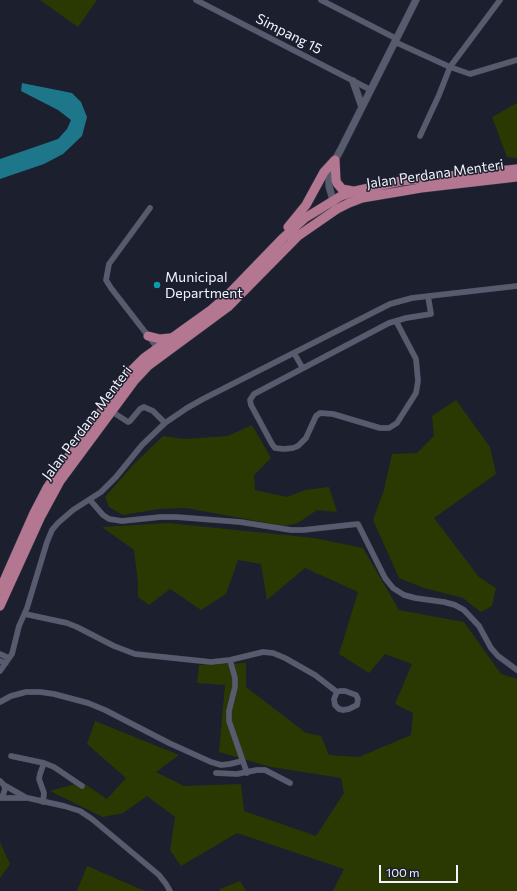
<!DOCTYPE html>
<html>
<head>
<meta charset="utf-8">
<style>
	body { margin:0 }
	#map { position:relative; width:517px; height:891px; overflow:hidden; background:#1c1f2e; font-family:Commissioner,sans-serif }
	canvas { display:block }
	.scale { position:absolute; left:379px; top:865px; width:79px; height:18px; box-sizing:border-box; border:2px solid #f1f3fe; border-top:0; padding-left:5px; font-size:12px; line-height:14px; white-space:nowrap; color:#f1f3fe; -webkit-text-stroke:3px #1c1f2e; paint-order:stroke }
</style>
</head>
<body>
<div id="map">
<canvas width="517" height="891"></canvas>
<div class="scale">100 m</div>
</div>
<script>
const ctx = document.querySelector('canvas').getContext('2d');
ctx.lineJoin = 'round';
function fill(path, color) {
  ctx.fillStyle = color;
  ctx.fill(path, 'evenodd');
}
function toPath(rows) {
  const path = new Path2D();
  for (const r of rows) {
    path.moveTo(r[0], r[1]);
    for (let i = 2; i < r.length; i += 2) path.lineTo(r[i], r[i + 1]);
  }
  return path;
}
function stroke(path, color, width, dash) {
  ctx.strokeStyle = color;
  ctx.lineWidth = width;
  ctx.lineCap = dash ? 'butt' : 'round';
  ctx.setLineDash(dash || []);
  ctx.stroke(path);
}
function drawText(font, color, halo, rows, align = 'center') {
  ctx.font = font + ' Commissioner,sans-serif';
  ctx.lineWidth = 3;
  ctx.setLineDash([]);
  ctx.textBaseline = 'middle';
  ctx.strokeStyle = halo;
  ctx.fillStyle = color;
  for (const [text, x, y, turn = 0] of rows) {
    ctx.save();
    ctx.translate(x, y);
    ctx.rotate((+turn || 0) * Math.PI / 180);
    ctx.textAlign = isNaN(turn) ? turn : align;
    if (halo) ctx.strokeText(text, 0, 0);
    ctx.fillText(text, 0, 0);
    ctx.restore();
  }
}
const green = toPath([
	[40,0,97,0,78,27],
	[517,103,517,158,507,157,492,117],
	[456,400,490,447,496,474,434,518,479,577,496,588,492,606,481,612,463,598,424,588,399,578,373,520,384,490,392,454,417,453,434,436,432,416],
	[252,425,271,458,254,475,255,490,287,497,305,490,329,487,337,512,317,510,298,523,284,526,186,508,159,509,123,515,109,507,105,497,133,465,163,436,184,439,228,436],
	[168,523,314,538,363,548,399,610,464,622,501,674,517,679,517,891,333,891,344,869,237,833,181,866,170,850,175,817,147,796,123,813,103,817,50,791,82,782,107,799,126,778,87,744,95,721,179,755,156,772,184,786,241,784,244,811,316,836,344,793,341,778,271,767,219,752,225,685,197,683,199,665,246,663,246,687,306,733,321,736,329,755,359,757,411,735,413,713,395,704,412,664,385,654,369,673,339,654,358,592,305,568,267,600,261,564,238,560,226,594,201,610,170,589,149,605,138,597,138,582,134,550,102,527],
	[0,842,10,864,0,878],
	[87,866,145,891,77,891],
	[240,881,246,891,220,891,220,889]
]);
const water = toPath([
	[22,83,72,93,81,102,87,117,82,136,63,154,44,164,0,179,0,159,58,139,67,129,71,120,58,110,21,91]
]);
const minor = toPath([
	[196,0,371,90],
	[321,0,397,39],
	[395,42,450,67,470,74,517,60],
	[420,136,439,95,450,67,500,0],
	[150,208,109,264,106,280,111,288,159,350],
	[396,321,416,359,418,381,416,393,397,423,389,428,380,428,333,414,320,413,316,416,306,438,298,446,293,448,284,449,275,448,272,444,251,405,250,400,254,394,389,323,396,321,406,318,431,314,428,296],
	[294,353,302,367],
	[111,411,128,422,130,421,140,409,144,407,153,411,165,423],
	[90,500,103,515,109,519,122,521,161,517,176,517,240,522,291,530,303,530,358,524,385,578,393,588,404,595,415,598,444,602,455,605,464,610,479,626,491,648,498,656,517,670],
	[25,614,67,623,77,627,114,646,135,654,211,662,230,660,263,652,273,653,285,658,315,675,337,692],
	[0,654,9,658],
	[230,660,235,678,235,687,229,711,229,721,247,773],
	[0,661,6,663],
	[0,671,12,654,19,626,27,608,47,542,52,530,58,523,73,510,101,492,116,477,142,445,165,423,187,408,203,399,390,304,412,298,517,286],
	[340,691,345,691,356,695,358,699,357,705,349,709,343,710,339,709,335,705,334,699,337,692,340,691],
	[0,702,11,696,26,692,40,692,54,694,88,703,105,710,169,743,211,762,221,765,230,764,242,761],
	[11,756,44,763,54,767,82,786],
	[216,773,237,774,257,770,265,770,290,783],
	[0,781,4,785,5,789,3,795,0,798],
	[4,785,25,797],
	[1,798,28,798,64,806,80,811,92,819,159,875,166,884,170,891],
	[43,802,44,793,39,779,40,774,44,763]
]);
const tertiary = toPath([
	[353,81,362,107],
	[334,204,329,186,329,176,335,160,340,151,416,0]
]);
const primary = toPath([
	[335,160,336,180,337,183,342,189,353,191],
	[288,227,306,205,324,172,335,160],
	[148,336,160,339,170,338],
	[0,590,34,513,47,488,61,467,129,373,144,358,211,310,226,297,283,238,305,218,341,196,355,191,401,181,517,169],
	[0,606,41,516,60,481,134,381,148,366,228,307,298,236,337,209,349,203,362,198,421,188,517,177]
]);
const markers = [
	[157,285,4,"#0f9aa8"]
];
const streetNames = [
	["Simpang 15",289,34,27],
	["Jalan Perdana Menteri",435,174,-8],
	["Jalan Perdana Menteri",87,423,-53]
];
const poiNames = [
	["Municipal",165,277],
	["Department",165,293]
];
fill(green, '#2a3901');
fill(water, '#1d768a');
stroke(minor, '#363844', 6);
stroke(tertiary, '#363844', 8);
stroke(primary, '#363844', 10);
stroke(minor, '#575b6d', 5.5);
stroke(tertiary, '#575b6d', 7);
stroke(primary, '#b47791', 9);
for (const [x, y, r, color] of markers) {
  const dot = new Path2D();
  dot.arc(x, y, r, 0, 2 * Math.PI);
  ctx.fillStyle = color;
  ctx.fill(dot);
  stroke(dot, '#1c1f2e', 1.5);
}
drawText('14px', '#f1f3fe', '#1c1f2e', streetNames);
drawText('14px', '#f1f3fe', '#1c1f2e', poiNames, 'left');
</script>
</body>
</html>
